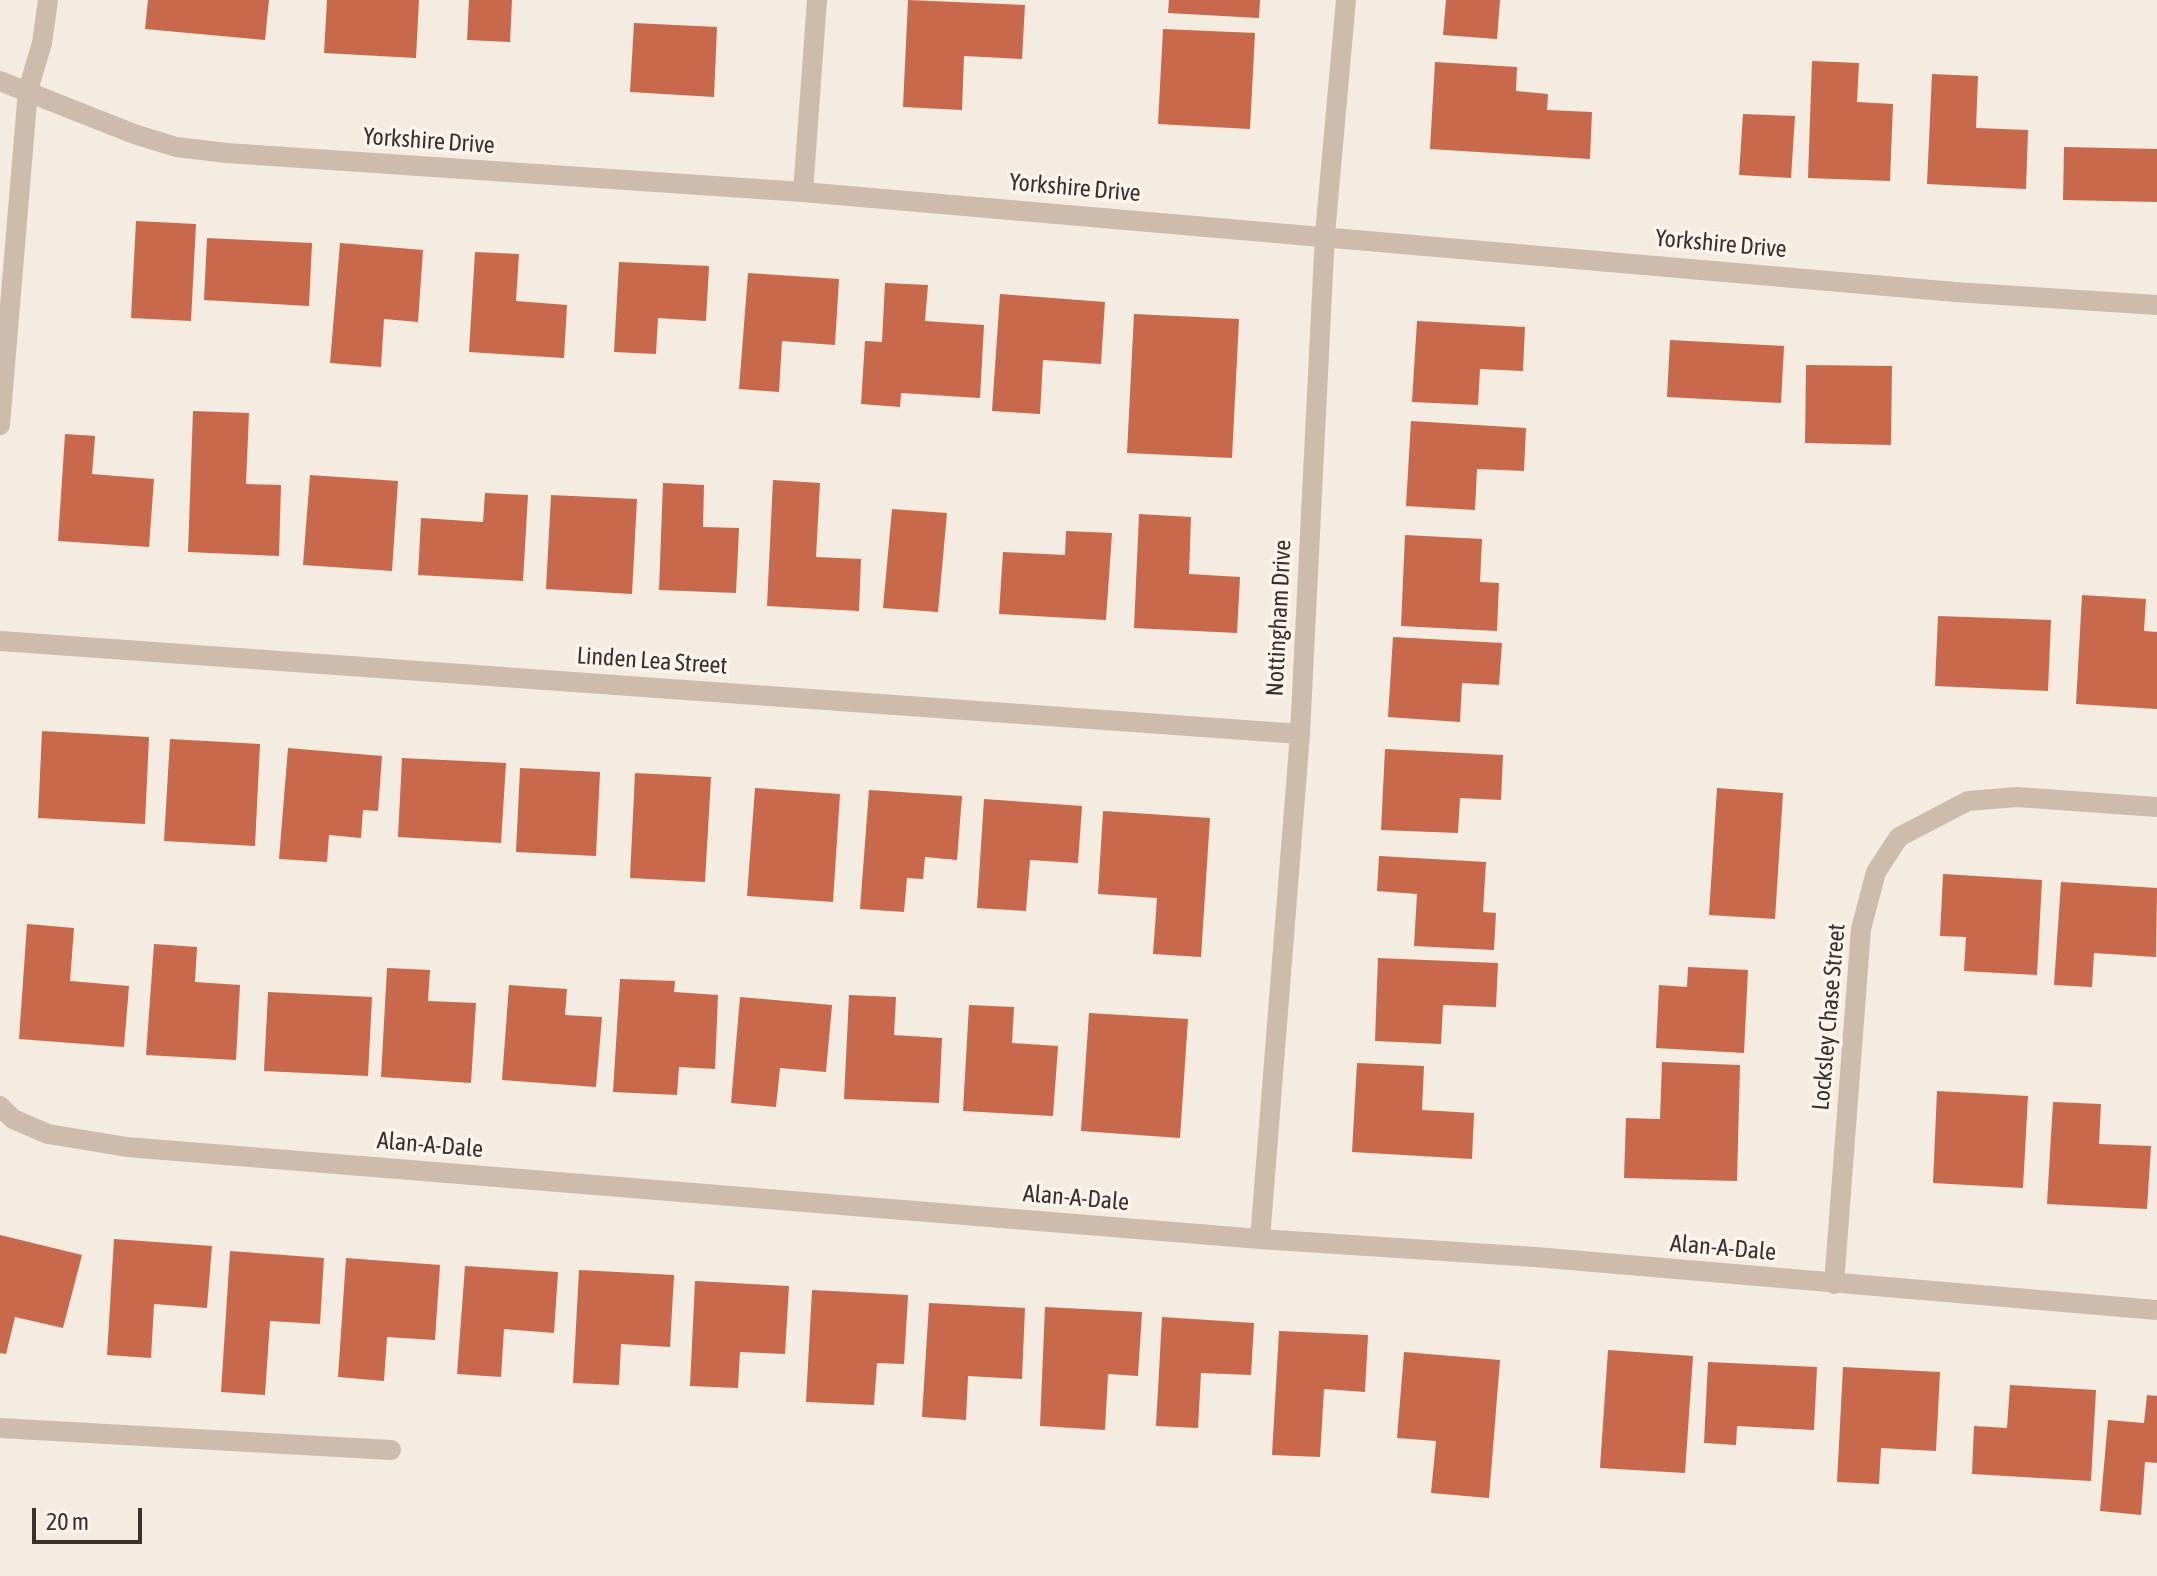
<!DOCTYPE html>
<html>
<head>
<meta charset="utf-8">
<style>
	body { margin:0 }
	#map { position:relative; width:2157px; height:1576px; overflow:hidden; background:#f4ebe1; font-family:"Asap Condensed",sans-serif }
	canvas { display:block }
	.scale { position:absolute; left:32px; top:1508px; width:110px; height:36px; box-sizing:border-box; border:4px solid #3b302b; border-top:0; padding-left:10px; font-size:24px; line-height:28px; white-space:nowrap; color:#3b302b; -webkit-text-stroke:6px #fbf5ee; paint-order:stroke }
</style>
</head>
<body>
<div id="map">
<canvas width="2157" height="1576"></canvas>
<div class="scale">20 m</div>
</div>
<script>
const ctx = document.querySelector('canvas').getContext('2d');
ctx.lineJoin = 'round';
function fill(path, color) {
  ctx.fillStyle = color;
  ctx.fill(path, 'evenodd');
}
function toPath(rows) {
  const path = new Path2D();
  for (const r of rows) {
    path.moveTo(r[0], r[1]);
    for (let i = 2; i < r.length; i += 2) path.lineTo(r[i], r[i + 1]);
  }
  return path;
}
function stroke(path, color, width, dash) {
  ctx.strokeStyle = color;
  ctx.lineWidth = width;
  ctx.lineCap = dash ? 'butt' : 'round';
  ctx.setLineDash(dash || []);
  ctx.stroke(path);
}
function drawText(font, color, halo, rows, align = 'center') {
  ctx.font = font + ' "Asap Condensed",sans-serif';
  ctx.lineWidth = 7;
  ctx.setLineDash([]);
  ctx.textBaseline = 'middle';
  ctx.strokeStyle = halo;
  ctx.fillStyle = color;
  for (const [text, x, y, turn = 0] of rows) {
    ctx.save();
    ctx.translate(x, y);
    ctx.rotate((+turn || 0) * Math.PI / 180);
    ctx.textAlign = isNaN(turn) ? turn : align;
    if (halo) ctx.strokeText(text, 0, 0);
    ctx.fillText(text, 0, 0);
    ctx.restore();
  }
}
const building = toPath([
	[148,0,269,0,265,40,145,29],
	[327,0,419,0,416,58,324,53],
	[469,0,512,0,510,42,467,40],
	[908,0,1025,5,1022,59,964,56,962,110,903,107],
	[1169,0,1260,0,1259,18,1168,13],
	[1446,0,1500,0,1497,39,1443,35],
	[634,23,717,27,714,97,630,92],
	[1163,29,1255,33,1250,129,1158,124],
	[1812,61,1859,63,1857,102,1893,104,1890,181,1808,178],
	[1435,62,1517,67,1516,91,1548,94,1547,110,1592,112,1590,159,1430,149],
	[1932,74,1978,76,1976,128,2028,130,2026,189,1927,184],
	[1743,114,1795,116,1791,178,1739,175],
	[2064,147,2157,149,2157,202,2063,200],
	[136,221,196,224,191,321,131,318],
	[207,238,312,243,309,306,204,300],
	[340,243,423,250,418,322,384,319,381,367,330,363],
	[475,252,519,254,516,301,567,305,564,358,469,352],
	[619,262,709,266,706,321,658,318,656,354,614,352],
	[748,273,839,279,835,345,782,341,779,392,739,389],
	[885,283,928,285,925,321,984,325,980,398,901,393,900,407,861,404,865,341,882,342],
	[1000,294,1105,302,1101,364,1043,360,1040,414,992,411],
	[1134,314,1239,319,1232,458,1127,453],
	[1417,321,1525,327,1523,371,1480,369,1478,405,1412,402],
	[1670,340,1784,346,1781,403,1667,397],
	[1806,365,1892,366,1891,445,1805,443],
	[193,411,249,413,246,484,281,485,279,556,188,552],
	[1411,421,1526,428,1524,471,1477,469,1475,510,1406,506],
	[65,434,95,436,92,474,154,479,149,547,58,541],
	[310,475,398,481,392,571,303,565],
	[773,480,820,483,816,557,861,559,859,611,767,606],
	[663,483,704,485,703,527,739,528,736,593,659,590],
	[485,493,528,495,523,581,418,575,421,518,483,522],
	[551,495,637,499,632,594,546,589],
	[892,509,947,513,938,612,883,608],
	[1139,514,1191,517,1189,574,1240,577,1237,633,1134,628],
	[1066,531,1112,533,1106,620,999,614,1003,552,1065,555],
	[1405,535,1482,539,1480,582,1499,583,1497,631,1401,626],
	[2082,595,2146,599,2144,631,2157,632,2157,709,2076,704],
	[1938,616,2051,620,2048,691,1935,686],
	[1393,637,1502,643,1499,685,1462,683,1460,722,1388,717],
	[42,731,149,737,145,824,38,818],
	[170,739,260,744,255,846,164,841],
	[288,748,382,756,378,811,363,810,361,838,329,835,327,862,279,859],
	[1385,749,1503,755,1501,800,1460,798,1458,833,1381,830],
	[402,758,506,763,501,843,398,837],
	[520,768,600,772,596,856,516,852],
	[635,773,711,777,705,882,630,878],
	[755,788,840,794,833,902,747,896],
	[1717,788,1783,793,1775,919,1709,915],
	[869,790,962,796,957,860,925,857,923,879,907,878,904,912,860,909],
	[984,799,1082,806,1078,863,1030,860,1026,911,977,908],
	[1103,811,1210,818,1201,957,1153,954,1157,898,1098,894],
	[1379,856,1486,862,1483,912,1496,913,1494,950,1414,946,1417,894,1377,891],
	[1943,874,2042,880,2037,975,1964,971,1966,937,1940,936],
	[2061,882,2157,888,2156,957,2094,953,2092,987,2054,985],
	[27,924,74,928,70,981,129,986,124,1047,19,1039],
	[154,944,197,947,195,982,240,985,236,1060,146,1055],
	[1378,958,1498,963,1496,1007,1443,1005,1441,1044,1375,1041],
	[1688,967,1748,970,1744,1053,1656,1048,1659,985,1687,987],
	[387,968,430,970,428,1001,476,1003,471,1083,381,1077],
	[620,979,675,981,674,992,718,995,715,1069,679,1067,677,1095,613,1092],
	[509,985,567,989,565,1015,602,1017,596,1087,502,1080],
	[268,992,372,997,368,1076,264,1071],
	[849,995,896,997,894,1035,942,1038,939,1103,844,1099],
	[740,997,832,1005,826,1072,780,1068,776,1107,731,1103],
	[969,1005,1014,1007,1012,1043,1058,1046,1053,1116,963,1111],
	[1089,1013,1188,1019,1180,1138,1081,1131],
	[1662,1062,1740,1065,1737,1181,1624,1178,1626,1118,1660,1119],
	[1357,1063,1424,1066,1422,1110,1474,1113,1472,1159,1352,1152],
	[1937,1091,2028,1096,2023,1188,1933,1183],
	[2053,1102,2101,1104,2099,1144,2151,1146,2147,1209,2047,1204],
	[0,1235,82,1255,63,1328,15,1317,6,1354,0,1353],
	[114,1239,212,1246,207,1308,154,1304,151,1358,107,1355],
	[230,1251,324,1258,320,1324,270,1321,265,1395,221,1392],
	[346,1258,440,1265,435,1340,387,1337,384,1381,338,1377],
	[465,1266,558,1272,554,1333,504,1329,501,1377,457,1374],
	[579,1270,674,1275,670,1347,621,1344,619,1385,573,1383],
	[695,1281,789,1286,785,1354,740,1352,738,1388,690,1386],
	[812,1290,908,1295,904,1364,877,1363,874,1405,806,1402],
	[929,1303,1025,1308,1022,1379,968,1376,966,1420,922,1417],
	[1045,1307,1142,1312,1138,1376,1108,1374,1105,1430,1040,1426],
	[1162,1317,1254,1323,1251,1375,1201,1373,1198,1428,1156,1426],
	[1279,1331,1368,1335,1365,1392,1324,1389,1320,1457,1272,1455],
	[1608,1350,1693,1356,1685,1473,1600,1468],
	[1404,1352,1500,1360,1489,1498,1431,1493,1436,1441,1397,1438],
	[1708,1362,1817,1367,1814,1430,1737,1426,1736,1445,1704,1443],
	[1843,1367,1940,1372,1936,1451,1881,1448,1879,1484,1837,1482],
	[2010,1385,2096,1390,2091,1481,1972,1474,1974,1426,2007,1428],
	[2147,1395,2157,1396,2157,1463,2145,1462,2141,1515,2100,1511,2108,1420,2144,1423]
]);
const service = toPath([
	[0,1428,391,1450]
]);
const minor = toPath([
	[0,81,134,134,176,147,227,153,803,192,1955,292,2157,305],
	[803,192,817,0],
	[0,425,28,90,42,43,48,0],
	[0,641,1300,734],
	[0,1106,13,1119,48,1134,127,1147,1260,1239,1535,1257,2157,1310],
	[1260,1239,1300,734,1325,234,1346,0],
	[1834,1284,1861,929,1876,872,1899,837,1968,801,2017,797,2157,807]
]);
const streetNames = [
	["Yorkshire Drive",429,141,4],
	["Yorkshire Drive",1075,188,5],
	["Yorkshire Drive",1721,244,5],
	["Nottingham Drive",1279,618,-87],
	["Linden Lea Street",652,661,4],
	["Locksley Chase Street",1829,1017,-85],
	["Alan-A-Dale",430,1145,5],
	["Alan-A-Dale",1076,1198,5],
	["Alan-A-Dale",1723,1248,5]
];
fill(building, '#c8694b');
stroke(service, '#cdbbac', 20);
stroke(minor, '#cdbbac', 20);
drawText('24px', '#3b302b', '#fbf5ee', streetNames);
</script>
</body>
</html>
